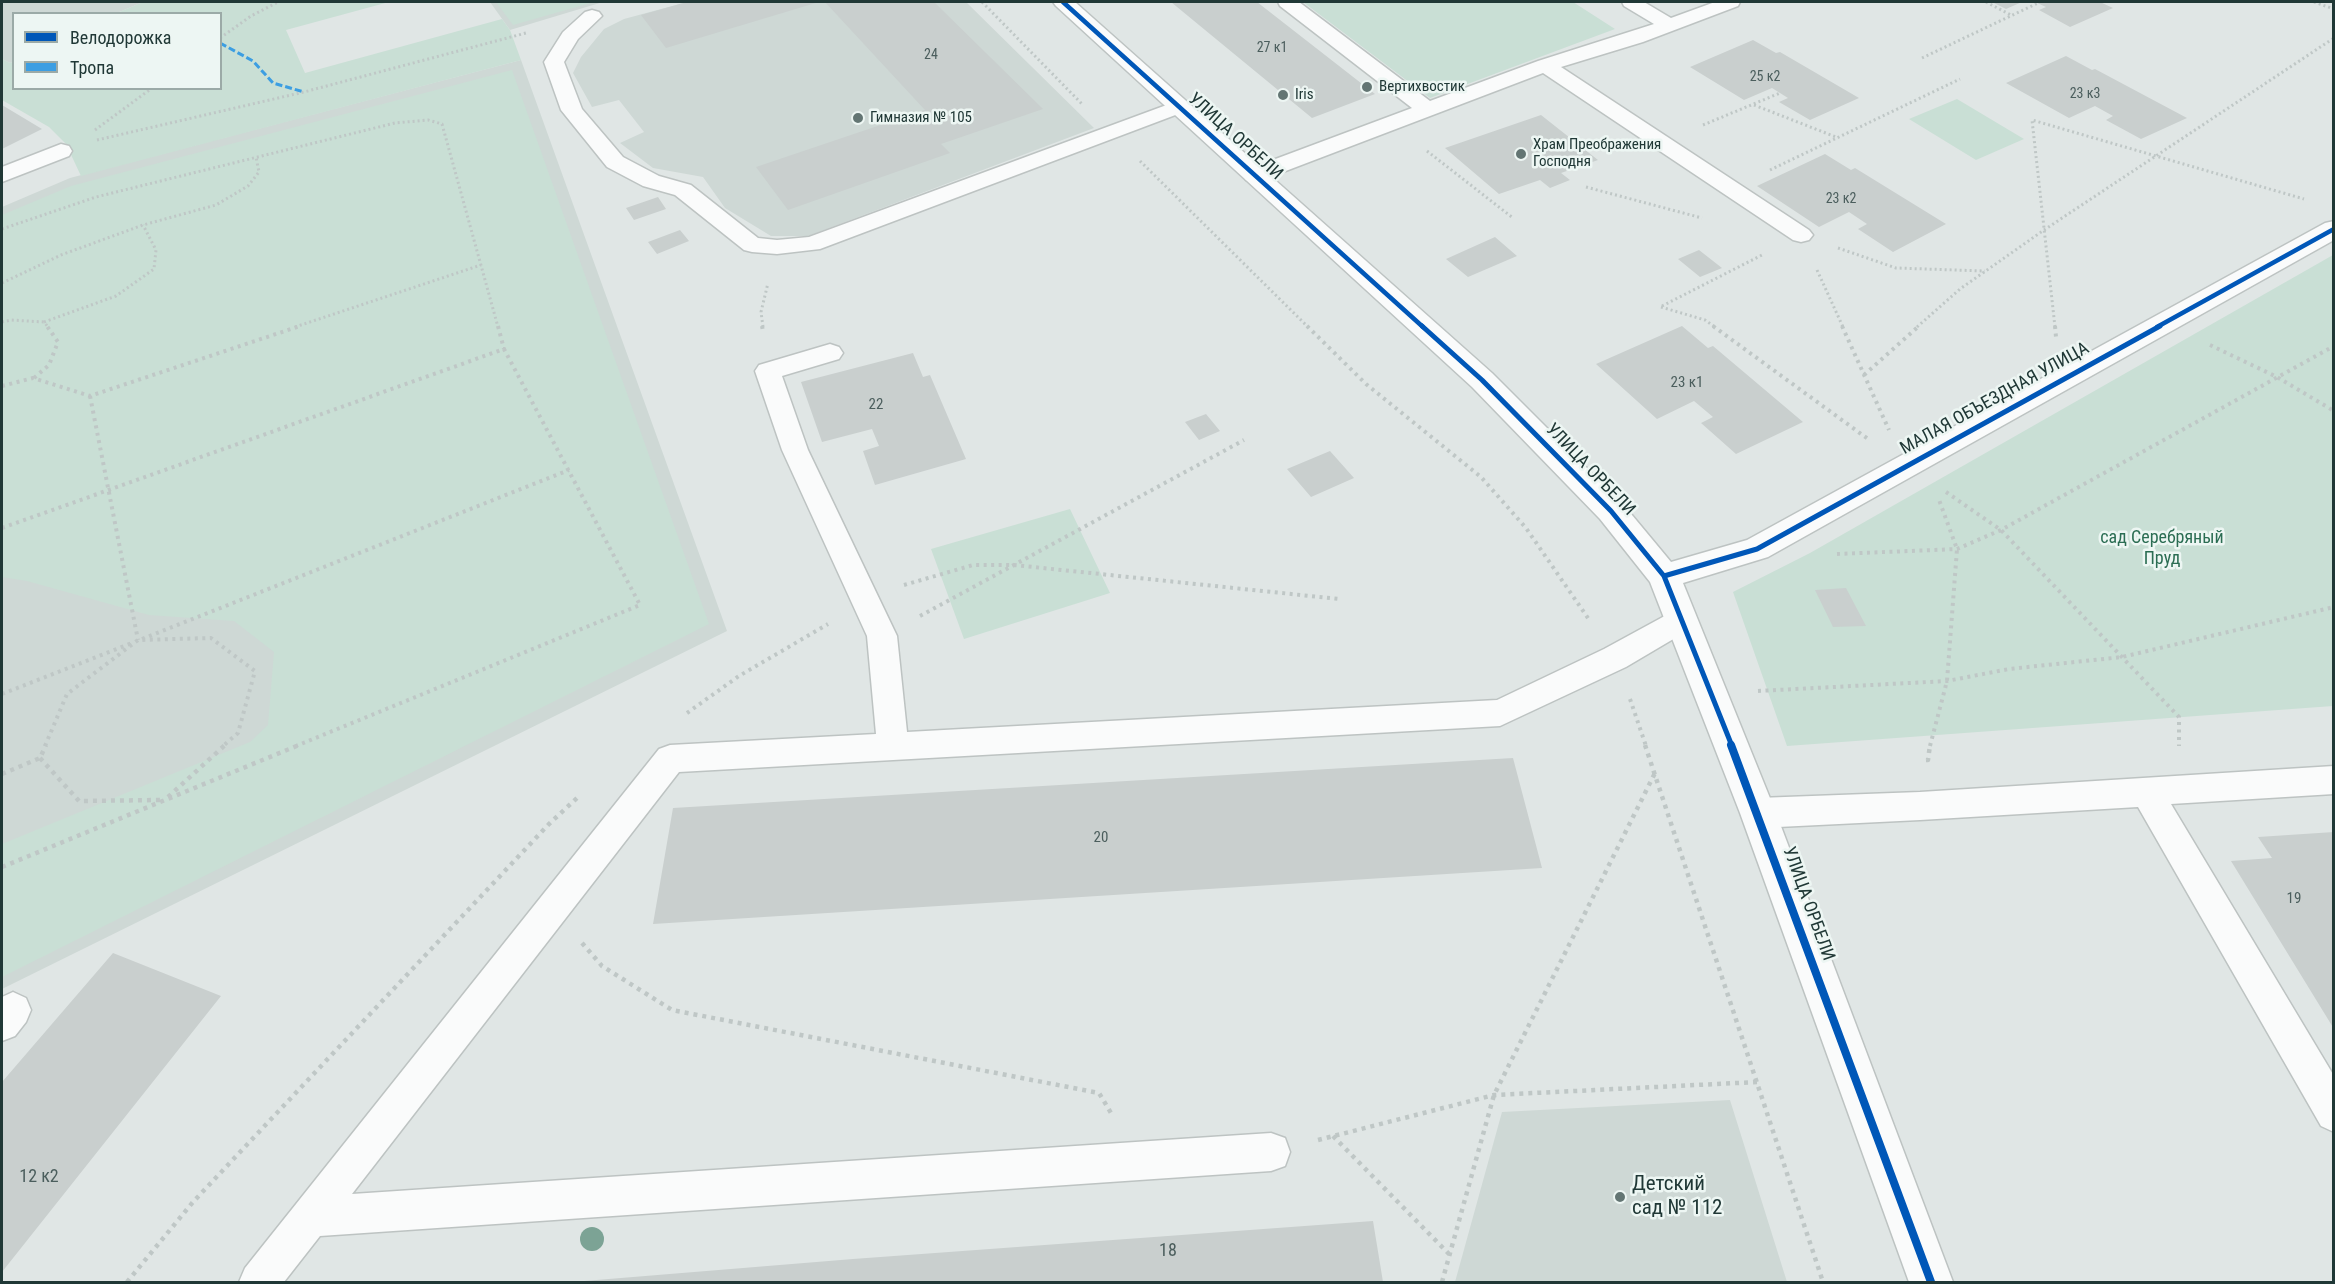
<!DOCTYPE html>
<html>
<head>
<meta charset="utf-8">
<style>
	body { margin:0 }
	#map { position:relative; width:2335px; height:1284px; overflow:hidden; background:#e0e6e5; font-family:"Roboto Condensed",sans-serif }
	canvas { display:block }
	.frame { position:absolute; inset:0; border:3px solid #203836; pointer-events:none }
	.legend { position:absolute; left:12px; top:12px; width:210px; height:78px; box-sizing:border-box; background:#edf6f3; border:2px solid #9baaa7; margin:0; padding:8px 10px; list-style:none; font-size:18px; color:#203836 }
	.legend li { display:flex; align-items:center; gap:12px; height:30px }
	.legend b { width:30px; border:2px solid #9baaa7 }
</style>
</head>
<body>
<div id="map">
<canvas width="2335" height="1284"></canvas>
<div class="frame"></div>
<ul class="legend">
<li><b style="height:8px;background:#0057b8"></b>Велодорожка</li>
<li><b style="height:8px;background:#3c9ee2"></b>Тропа</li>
</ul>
</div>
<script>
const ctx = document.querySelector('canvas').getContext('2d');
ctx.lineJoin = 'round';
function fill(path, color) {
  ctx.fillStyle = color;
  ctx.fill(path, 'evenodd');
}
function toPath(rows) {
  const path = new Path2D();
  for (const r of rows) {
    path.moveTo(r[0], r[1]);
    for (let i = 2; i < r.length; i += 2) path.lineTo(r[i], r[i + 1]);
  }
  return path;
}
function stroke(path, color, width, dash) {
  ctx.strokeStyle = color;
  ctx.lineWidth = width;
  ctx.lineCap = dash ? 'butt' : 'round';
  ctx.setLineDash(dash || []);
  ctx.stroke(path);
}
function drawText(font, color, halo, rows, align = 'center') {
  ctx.font = font + ' "Roboto Condensed",sans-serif';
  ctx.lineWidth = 5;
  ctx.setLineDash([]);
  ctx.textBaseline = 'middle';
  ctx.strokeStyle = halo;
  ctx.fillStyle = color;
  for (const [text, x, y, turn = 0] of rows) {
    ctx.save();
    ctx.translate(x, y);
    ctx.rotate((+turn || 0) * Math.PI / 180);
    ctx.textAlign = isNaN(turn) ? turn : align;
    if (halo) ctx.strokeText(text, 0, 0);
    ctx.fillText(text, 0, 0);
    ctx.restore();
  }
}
const built = toPath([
	[2,2,143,2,117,13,14,14,13,62,10,63,2,59],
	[490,2,603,2,510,30],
	[687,2,966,2,1094,128,808,236,771,236,725,208,703,177,653,168,620,143,644,132,619,100,592,107,573,73,581,57,604,29,624,19],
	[521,60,727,631,2,989,2,207,70,178],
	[1730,1100,1787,1282,1455,1282,1502,1112]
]);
const green = toPath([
	[143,2,389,2,286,30,305,73,502,19,510,30,521,60,81,176,66,144,49,127,2,100,2,59,10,63,13,62,14,88,220,88,220,14,117,13],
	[496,2,594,2,513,25],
	[1303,2,1573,2,1615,29,1430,98],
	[512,70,709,624,2,977,2,844,250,742,268,725,274,652,234,621,149,615,27,581,2,577,2,215,71,186],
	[1957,99,2024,139,1976,160,1909,119],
	[2333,255,2333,706,1787,746,1733,592,1810,553],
	[1070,509,1110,593,964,639,931,549]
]);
const building = toPath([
	[687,2,819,2,666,48,641,15],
	[825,2,934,2,1043,109,941,144,950,153,788,210,756,167,925,110],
	[1171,2,1257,2,1375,94,1312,118],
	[1992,2,2022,2,2006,9],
	[2035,2,2100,2,2113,8,2070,27,2039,10,2046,7],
	[1753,40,1776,53,1780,52,1859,98,1810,120,1779,102,1788,98,1772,88,1744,100,1690,67],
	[2066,56,2092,70,2095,69,2187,118,2141,139,2106,120,2113,116,2095,106,2069,118,2006,83],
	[2,105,42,129,2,149],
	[1541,115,1598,160,1561,173,1570,180,1550,188,1540,180,1499,194,1445,148],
	[1825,154,1851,170,1855,168,1946,224,1893,252,1858,229,1867,224,1849,212,1819,227,1757,186],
	[658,197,666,209,634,220,626,208],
	[680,230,689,241,657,254,648,242],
	[1495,237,1517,256,1468,277,1446,259],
	[1699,250,1722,268,1700,277,1678,259],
	[1682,326,1708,348,1713,346,1803,422,1736,454,1701,423,1713,417,1694,401,1657,419,1596,364],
	[913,353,923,377,930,375,966,459,875,485,863,451,879,446,872,429,822,442,801,382],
	[1206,414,1220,431,1199,440,1185,422],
	[1330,451,1354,478,1311,497,1287,469],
	[1846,588,1866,626,1833,627,1815,590],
	[1513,758,1542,868,653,924,673,808],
	[2334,832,2334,1029,2231,861,2272,858,2258,837],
	[113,953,221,996,2,1272,2,1082],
	[1373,1221,1383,1282,572,1282,853,1259]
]);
const pathFar2 = toPath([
	[982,2,1083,105],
	[1986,2,2011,15],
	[2314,2,2334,9],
	[220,38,251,16,278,2],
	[1922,58,2038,3],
	[1754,105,1836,137],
	[1703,125,1780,93],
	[95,130,152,88],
	[97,140,304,92,526,33],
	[1427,151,1513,218],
	[1140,161,1308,327],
	[1770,170,1960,79],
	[1586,187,1702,218],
	[2,229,96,197,395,123,428,120,442,124,498,327],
	[1838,248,1896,268,1985,271],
	[1817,270,1843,327],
	[2,283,61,255,143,225,216,205,248,186,259,172,256,157],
	[1662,306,1762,255],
	[1661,307,1705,320,1715,327],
	[2,322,11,320,44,322,48,327],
	[44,322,116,296,154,269,156,250,143,225],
	[295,327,481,265],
	[763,327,761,312,768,283],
	[1917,327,1960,289,2044,230,2334,38],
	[2055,327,2032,120,2304,199]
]);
const pathFar1 = toPath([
	[498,326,504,349],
	[762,326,763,331],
	[1307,326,1366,384,1481,477,1526,528,1590,621],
	[1713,326,1868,439],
	[1842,326,1889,430],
	[2055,326,2056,337],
	[2210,345,2277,377,2334,411],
	[1864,375,1919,326],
	[34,378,49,365,58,342,47,326],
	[2,386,33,378,90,396,300,326],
	[90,396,138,640],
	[1946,492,2001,530,2179,717,2179,746],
	[2,528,504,349,640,605,296,746],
	[1837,554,1957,549,2001,530,2334,346],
	[904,585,973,565,1014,565,1339,599],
	[920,616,1244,440],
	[142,639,569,470],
	[1758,691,1947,681,2009,669,2122,657,2334,607],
	[2,694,132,643],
	[1630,699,1646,746],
	[687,713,739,676,828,624],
	[45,746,67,694,138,640,211,638,255,671,238,733,223,746],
	[1930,746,1947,681,1957,549,1938,497]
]);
const path = toPath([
	[1645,745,1823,1282],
	[40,758,79,801,161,800],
	[1926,760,1928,760,1930,745],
	[2,774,40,758,46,745],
	[168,797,225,745],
	[2,867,299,745],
	[582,943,602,966,672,1010,1099,1093,1111,1113],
	[1333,1136,1449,1254],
	[1318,1140,1494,1095,1757,1082],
	[127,1282,193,1202,549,824,577,798],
	[1442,1282,1494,1095,1655,773]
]);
const lane = toPath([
	[1278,2,1299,2,1430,101,1538,61,1654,24,1624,6,1622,2,1644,2,1671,18,1715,2,1740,2,1738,6,1643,42,1561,67,1809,230,1813,235,1809,240,1801,242,1793,240,1543,73,1262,180,1254,182,1246,180,1243,175,1246,170,1412,108,1280,6,1278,2],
	[592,10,599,12,602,16,578,39,564,62,582,109,623,157,659,176,691,185,758,238,777,240,809,237,1172,103,1179,101,1186,103,1190,107,1186,111,820,249,777,254,752,252,744,250,675,195,643,186,607,167,561,110,544,62,563,32,585,12,592,10],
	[61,144,69,146,72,151,69,156,2,182,2,167,61,144],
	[830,344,839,347,843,353,839,359,782,376,808,450,897,636,907,732,1497,700,1604,649,1672,612,1682,608,1692,612,1697,620,1692,628,1626,667,1500,726,679,772,352,1194,1271,1133,1285,1138,1290,1152,1285,1166,1271,1171,320,1236,284,1282,239,1282,245,1268,659,749,670,745,876,734,867,636,782,450,755,371,759,365,830,344],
	[2334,766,2334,794,2171,804,2334,1076,2334,1132,2321,1126,2138,807,1920,820,1758,828,1746,823,1742,813,1746,803,1758,798,1920,792,2334,766],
	[13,992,26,998,31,1010,26,1022,15,1036,2,1041,2,997,13,992]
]);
const street = toPath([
	[1053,2,1075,2,1492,373,1622,503,1671,562,1747,540,2325,223,2334,221,2334,240,1768,557,1683,583,1776,813,1953,1282,1909,1282,1740,813,1650,582,1600,519,1472,387,1056,6,1053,2]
]);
const quiet = toPath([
	[220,43,253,61,273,83,304,92]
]);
const cyclewayFar2 = toPath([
	[1063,2,1423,327],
	[2157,327,2334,229]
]);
const cyclewayFar1 = toPath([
	[1422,326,1482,380,1611,511,1664,576,1732,746],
	[1664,576,1757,549,2160,326]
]);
const cycleway = toPath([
	[1731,745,1931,1282]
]);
const trees = [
	[592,1239]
];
const markers = [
	[1367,87,6,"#637573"],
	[1283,95,6,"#637573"],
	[858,118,6,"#637573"],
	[1521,154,6,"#637573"],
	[1620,1197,6,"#637573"]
];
const farNumbernames = [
	["27 к1",1272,48],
	["24",931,55],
	["25 к2",1765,77],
	["23 к3",2085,94],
	["23 к2",1841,199]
];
const farPoinames = [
	["Вертихвостик",1379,87],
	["Iris",1295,95],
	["Гимназия № 105",870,118],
	["Храм Преображения",1533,145],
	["Господня",1533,162]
];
const numberNames = [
	["23 к1",1687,383],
	["22",876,405],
	["20",1101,838],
	["19",2294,899]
];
const streetNames = [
	["УЛИЦА ОРБЕЛИ",1235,137,42],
	["МАЛАЯ ОБЪЕЗДНАЯ УЛИЦА",1995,399,-29],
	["УЛИЦА ОРБЕЛИ",1590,470,46],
	["УЛИЦА ОРБЕЛИ",1808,904,70]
];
const parkNames = [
	["сад Серебряный",2162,538],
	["Пруд",2162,559]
];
const nearNumbernames = [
	["12 к2",39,1177],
	["18",1168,1251]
];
const nearPoinames = [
	["Детский",1632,1185],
	["сад № 112",1632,1209]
];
fill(built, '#ced8d5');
fill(green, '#c9dfd5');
fill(building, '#c9cfce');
stroke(lane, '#bdc3c2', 3);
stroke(street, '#bdc3c2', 3);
stroke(pathFar2, '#bfc7c6', 3, [2, 3]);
stroke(pathFar1, '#bfc7c6', 4, [3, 4.5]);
stroke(path, '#bfc7c6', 4.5, [4, 5]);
fill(lane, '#fafbfb');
fill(street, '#fafbfb');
stroke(quiet, '#3c9ee2', 3, [7, 3]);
stroke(cyclewayFar2, '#0057b8', 4.5);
stroke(cyclewayFar1, '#0057b8', 5);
stroke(cycleway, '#0057b8', 8);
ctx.fillStyle = '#7ca395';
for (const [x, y] of trees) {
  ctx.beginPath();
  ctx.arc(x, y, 12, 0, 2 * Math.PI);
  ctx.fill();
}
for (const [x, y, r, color] of markers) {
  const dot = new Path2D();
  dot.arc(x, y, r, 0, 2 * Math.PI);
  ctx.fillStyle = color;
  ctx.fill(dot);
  stroke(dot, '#edf6f3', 2);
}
drawText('14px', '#4b5e5d', null, farNumbernames);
drawText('15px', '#203836', '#edf6f3', farPoinames, 'left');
drawText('15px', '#4b5e5d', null, numberNames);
drawText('18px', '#203836', '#edf6f3', streetNames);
drawText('18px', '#2b6d53', '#edf6f3', parkNames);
drawText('18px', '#4b5e5d', null, nearNumbernames);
drawText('21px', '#203836', '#edf6f3', nearPoinames, 'left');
</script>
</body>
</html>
